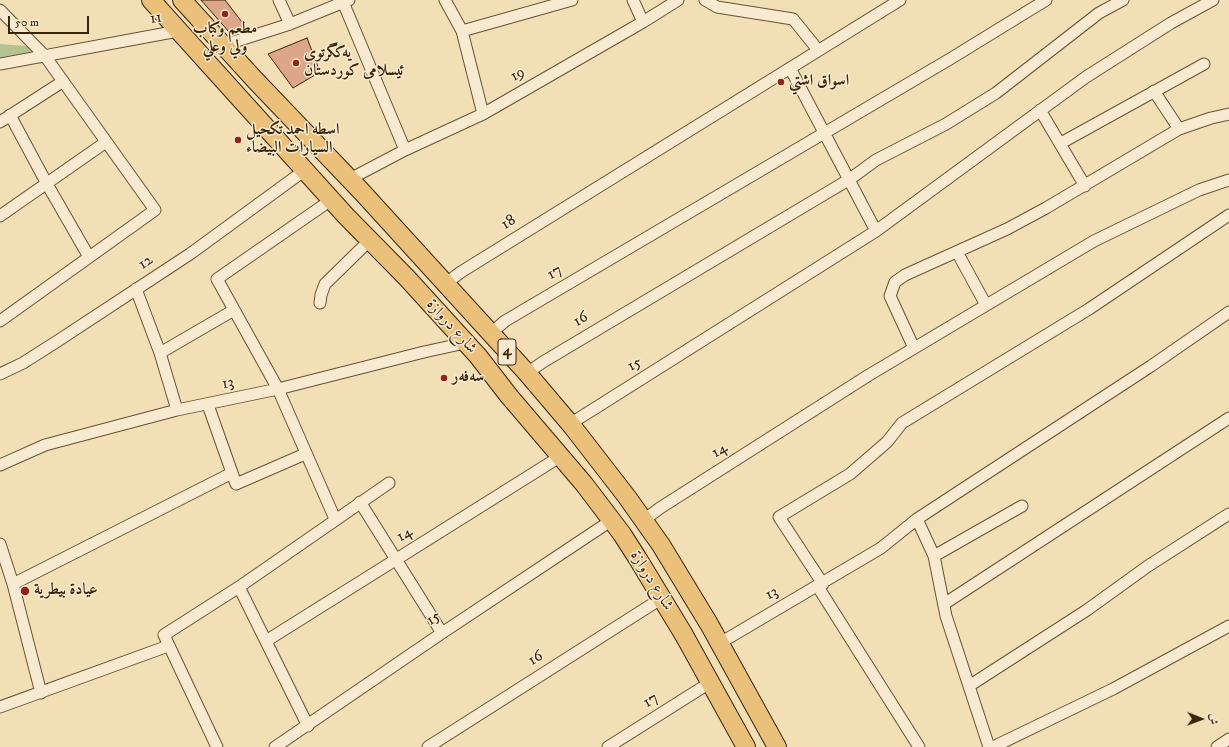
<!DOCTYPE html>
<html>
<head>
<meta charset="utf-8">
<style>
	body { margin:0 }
	#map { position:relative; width:1229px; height:747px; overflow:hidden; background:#f3dfb6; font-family:"IM FELL DW Pica",Amiri,serif }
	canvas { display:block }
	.north { position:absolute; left:1181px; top:699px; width:40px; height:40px; -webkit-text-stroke:3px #f7ead0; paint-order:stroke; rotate:91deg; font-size:11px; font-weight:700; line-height:16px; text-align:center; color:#382408 }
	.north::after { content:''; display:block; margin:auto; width:14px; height:18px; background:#382408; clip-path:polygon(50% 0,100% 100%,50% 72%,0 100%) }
	.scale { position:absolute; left:8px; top:16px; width:81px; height:18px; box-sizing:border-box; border:2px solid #382408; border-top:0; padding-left:5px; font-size:12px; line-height:14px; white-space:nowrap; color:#382408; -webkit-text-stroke:3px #f7ead0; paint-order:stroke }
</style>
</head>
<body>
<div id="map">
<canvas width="1229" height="747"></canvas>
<div class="north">ش</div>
<div class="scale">50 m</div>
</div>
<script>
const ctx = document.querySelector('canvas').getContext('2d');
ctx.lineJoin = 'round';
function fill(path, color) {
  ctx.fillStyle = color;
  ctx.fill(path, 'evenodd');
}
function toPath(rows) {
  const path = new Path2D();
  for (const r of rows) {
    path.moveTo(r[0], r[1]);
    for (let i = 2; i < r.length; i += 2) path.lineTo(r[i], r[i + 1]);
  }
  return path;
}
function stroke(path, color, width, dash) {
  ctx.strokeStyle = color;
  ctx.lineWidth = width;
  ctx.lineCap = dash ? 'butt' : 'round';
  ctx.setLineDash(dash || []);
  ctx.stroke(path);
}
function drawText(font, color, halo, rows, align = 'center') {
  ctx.font = font + ' "IM FELL DW Pica",Amiri,serif';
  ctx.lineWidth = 3;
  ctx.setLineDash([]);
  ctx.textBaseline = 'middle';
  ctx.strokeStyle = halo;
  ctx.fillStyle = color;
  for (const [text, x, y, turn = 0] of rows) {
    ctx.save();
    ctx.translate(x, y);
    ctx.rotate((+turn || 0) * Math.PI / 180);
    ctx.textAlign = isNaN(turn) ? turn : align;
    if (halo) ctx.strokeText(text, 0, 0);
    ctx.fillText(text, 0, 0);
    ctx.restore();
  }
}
const green = toPath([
	[0,44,28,46,31,50,30,54,0,59]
]);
const building = toPath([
	[201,0,225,0,245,26,229,32,201,0],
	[307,38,320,72,293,88,268,54,307,38]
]);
const street = toPath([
	[279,0,290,24],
	[445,0,462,31,483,114],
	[633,0,643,22],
	[705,0,717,7,793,19,818,50],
	[343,2,405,150],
	[0,10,45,56,155,210,0,321],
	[462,31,572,0],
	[224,45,290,24,349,0],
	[0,64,178,31],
	[790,68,876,231],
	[1154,91,1179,129],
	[1040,110,1085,186],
	[10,115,47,184,89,257],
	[0,122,62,82],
	[1061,143,1204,64],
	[350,179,405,150,483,114,643,22,678,0],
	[331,200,217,279,278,389,335,519],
	[0,216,106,142],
	[957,252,986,305],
	[445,284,461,272,900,0],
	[136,289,160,353,177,410],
	[320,303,321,295,325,284,370,240],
	[490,334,505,321,950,59,1046,0],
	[914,348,890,296,895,282,905,275,1007,229,1046,208,1179,129,1211,118,1229,114],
	[160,353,234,310],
	[527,373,543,362,850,179,876,160,946,124,996,93,1099,13,1123,0],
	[0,374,23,363,56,342,190,254,305,170],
	[208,405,236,484,305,454],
	[570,424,876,231,1086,77,1171,23,1213,0],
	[0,465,45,445,177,410,278,389,424,352,465,343],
	[360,502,442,633],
	[917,519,934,556,946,616,989,747],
	[644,520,660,508,869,375,1094,241,1199,190,1229,180],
	[0,544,13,584,41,693],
	[934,556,1022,506],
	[13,584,232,473],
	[823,584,779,517,850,474,887,442,902,423,1089,309,1229,215],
	[239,587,308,726],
	[818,587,919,747],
	[944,604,1229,418],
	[266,641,561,456],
	[720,643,881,548,917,519,1151,366,1229,312],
	[969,686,1087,610,1148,566,1229,514],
	[0,707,168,646],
	[217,747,164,635,239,587,389,483],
	[275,747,442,633,612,520],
	[428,747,662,598],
	[608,747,711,682],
	[993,747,1113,689,1229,626],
	[1217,747,1229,739]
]);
const primary = toPath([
	[151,0,346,216,407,278,478,356,509,396,584,484,622,534,638,559,684,635,746,747],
	[182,0,255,80,362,192,527,373,572,426,627,497,661,545,709,624,777,747]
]);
const markers = [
	[225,14,4,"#8f2418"],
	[296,63,4,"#8f2418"],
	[781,82,4,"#8f2418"],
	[238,140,4,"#8f2418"],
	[444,378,4,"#8f2418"],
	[25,591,5,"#8f2418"]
];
const shields = [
	[507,352,18]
];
const shieldNames = [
	["4",507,352]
];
const streetNames = [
	["11",156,19,-11],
	["19",518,75,-30],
	["18",509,223,-32],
	["12",146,263,-34],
	["17",555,273,-30],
	["16",581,320,-31],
	["شارع دروازة",451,327,48],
	["15",635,365,-31],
	["13",228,384,-13],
	["14",720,451,-32],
	["14",405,535,-32],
	["شارع دروازة",651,581,58],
	["13",772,594,-29],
	["15",434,619,-34],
	["16",536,659,-32],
	["17",651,701,-32]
];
const poiNames = [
	["مطعم وكباب",225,30,"center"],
	["ولي وعلي",225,48,"center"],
	["یەکگرتوی",304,54],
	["ئیسلامی کوردستان",304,72],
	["اسواق اشتي",789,82],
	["اسطه احمد تكحيل",246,131],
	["السيارات البيضاء",246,149],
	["سەفەر",452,378],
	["عيادة بيطرية",34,591]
];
fill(green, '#b6c291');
fill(building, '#dda589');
stroke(building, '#382408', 1);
stroke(street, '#675334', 13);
stroke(primary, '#382408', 20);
stroke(street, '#f7ead0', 11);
stroke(primary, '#eac07b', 18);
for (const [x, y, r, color] of markers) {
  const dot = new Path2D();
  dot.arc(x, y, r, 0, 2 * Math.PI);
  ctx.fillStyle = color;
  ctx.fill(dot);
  stroke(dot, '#f7ead0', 1.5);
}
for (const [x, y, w] of shields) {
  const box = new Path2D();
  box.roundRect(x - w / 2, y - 13, w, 26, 3);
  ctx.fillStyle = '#f7ead0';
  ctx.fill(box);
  stroke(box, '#382408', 1);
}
drawText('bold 15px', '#382408', null, shieldNames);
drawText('16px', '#382408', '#f7ead0', streetNames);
drawText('bold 16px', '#382408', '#f7ead0', poiNames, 'left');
</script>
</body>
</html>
